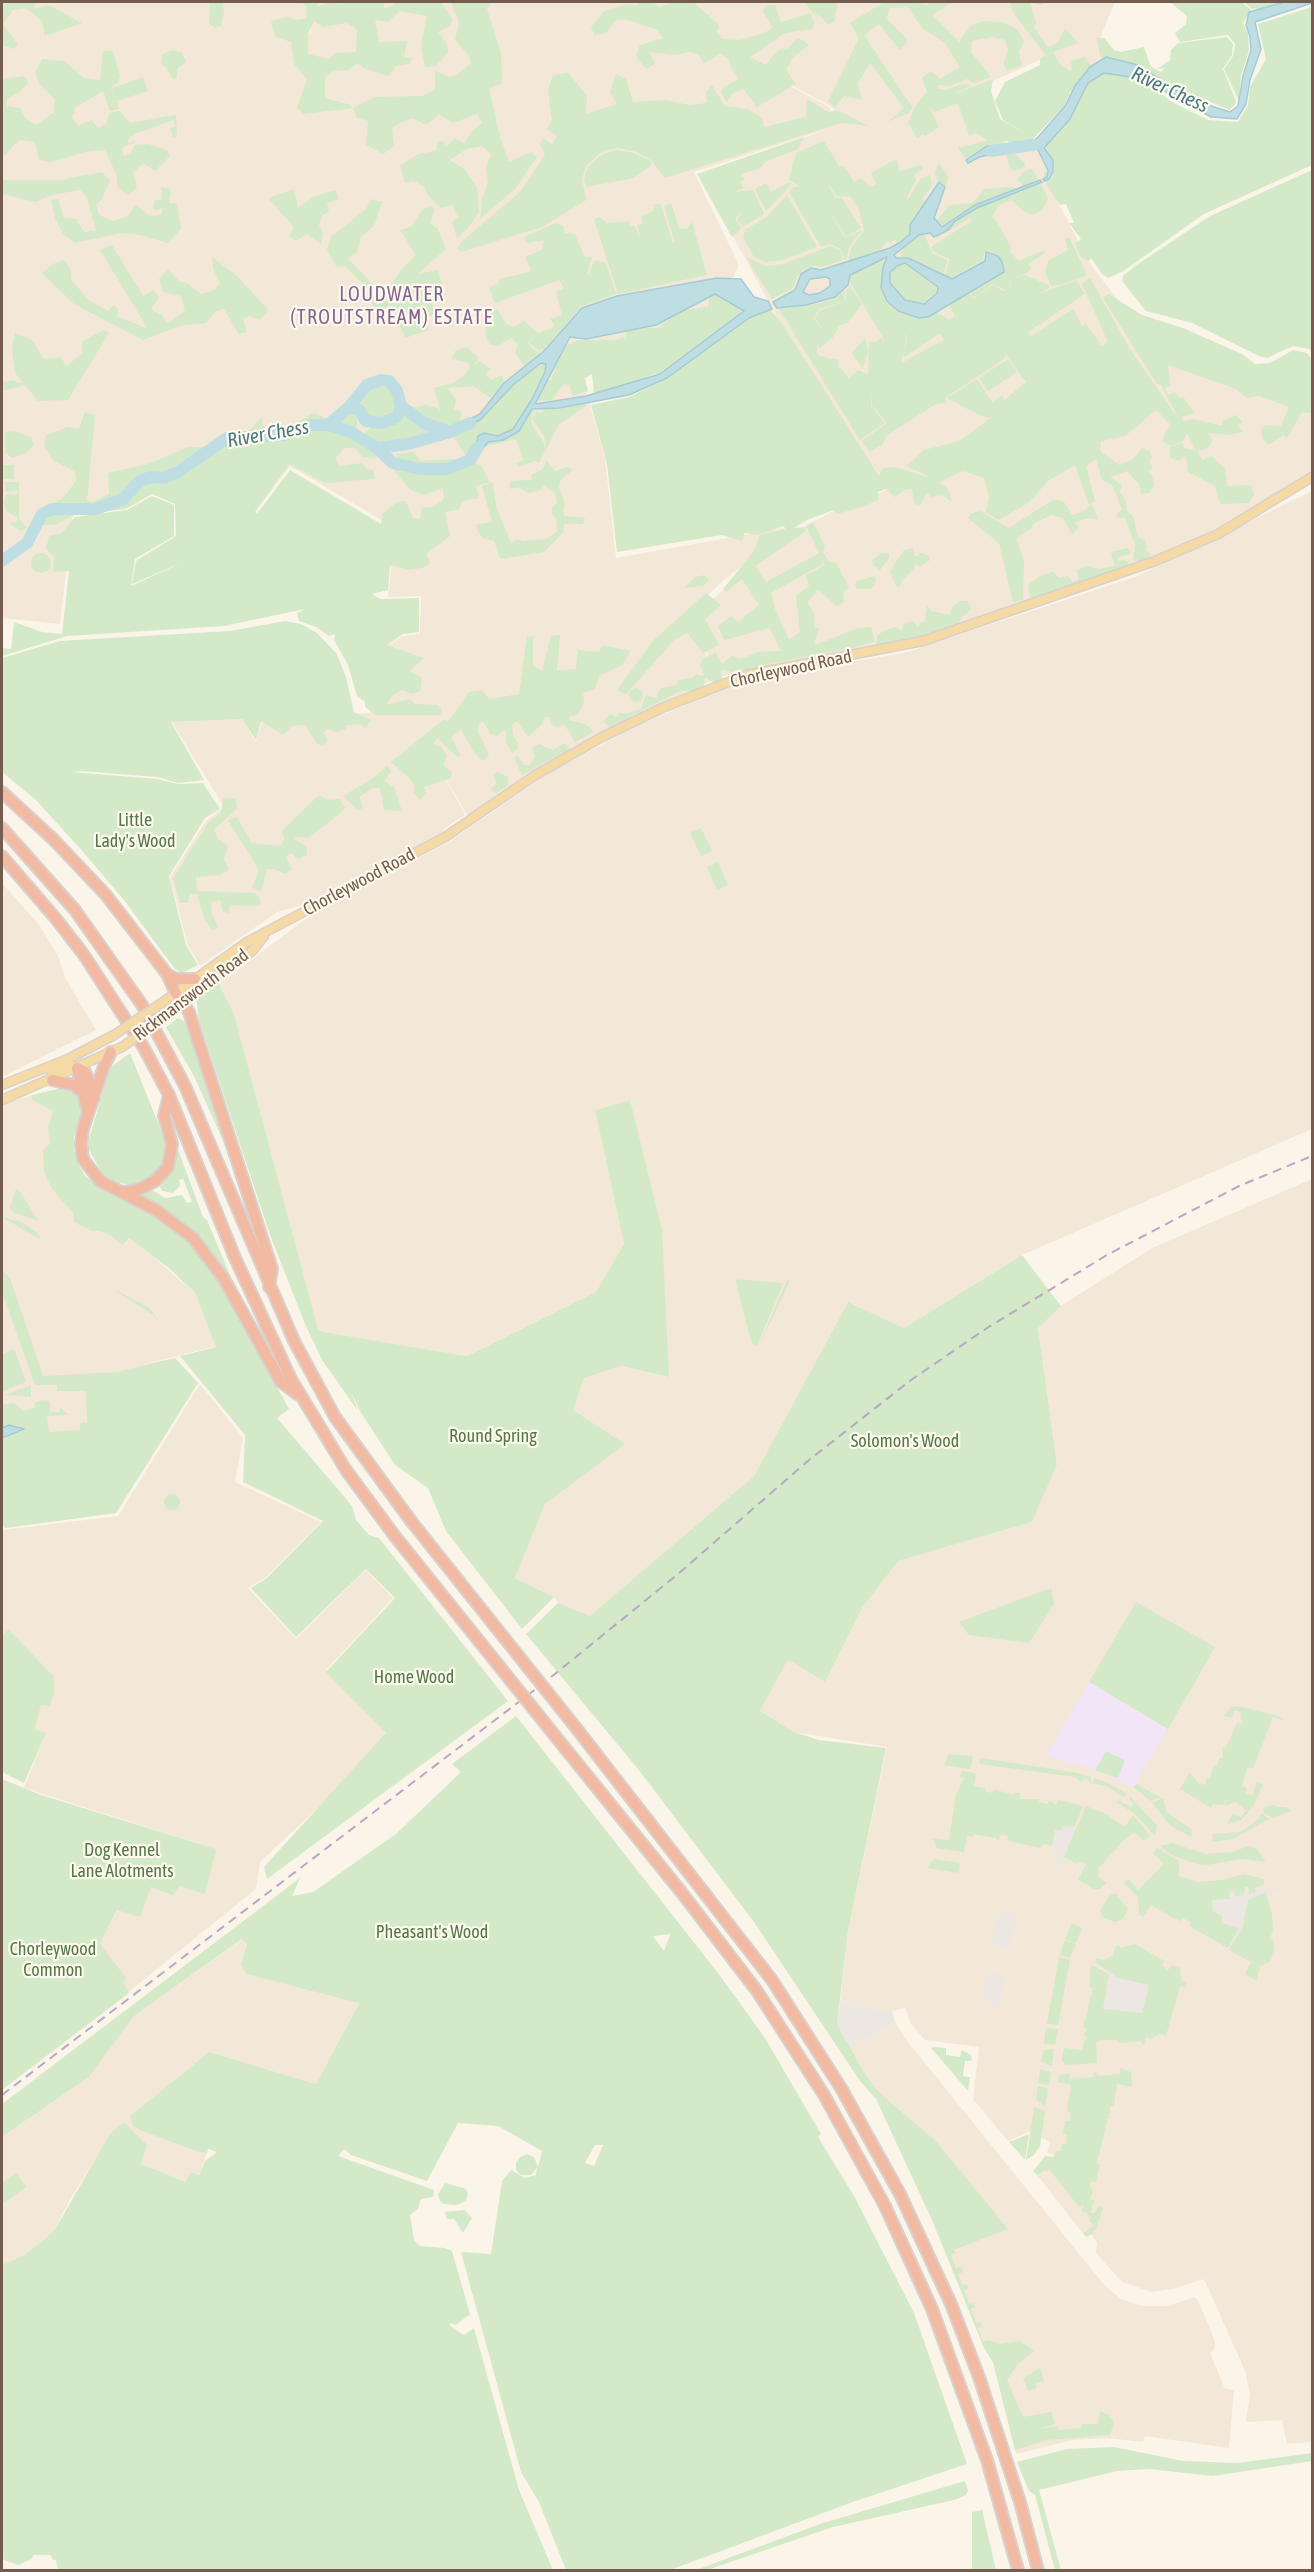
<!DOCTYPE html>
<html>
<head>
<meta charset="utf-8">
<style>
	body { margin:0 }
	#map { position:relative; width:1314px; height:2572px; overflow:hidden; background:#fbf5e9; font-family:"Asap Condensed",sans-serif }
	canvas { display:block }
	.frame { position:absolute; inset:0; border:3px solid #745c4e; pointer-events:none }
</style>
</head>
<body>
<div id="map">
<canvas width="1314" height="2572"></canvas>
<div class="frame"></div>
</div>
<script>
const ctx = document.querySelector('canvas').getContext('2d');
ctx.lineJoin = 'round';
function fill(path, color) {
  ctx.fillStyle = color;
  ctx.fill(path, 'evenodd');
}
function toPath(rows) {
  const path = new Path2D();
  for (const r of rows) {
    if (r.length === 3) {
      path.moveTo(r[0] + r[2], r[1]);
      path.arc(r[0], r[1], r[2], 0, 2 * Math.PI);
      continue;
    }
    path.moveTo(r[0], r[1]);
    for (let i = 2; i < r.length; i += 2) path.lineTo(r[i], r[i + 1]);
  }
  return path;
}
function stroke(path, color, width, dash) {
  ctx.strokeStyle = color;
  ctx.lineWidth = width;
  ctx.lineCap = dash ? 'butt' : 'round';
  ctx.setLineDash(dash || []);
  ctx.stroke(path);
}
function drawText(font, color, halo, rows, align = 'center') {
  ctx.font = font + ' "Asap Condensed",sans-serif';
  ctx.lineWidth = 4.5;
  ctx.setLineDash([]);
  ctx.textBaseline = 'middle';
  ctx.strokeStyle = halo;
  ctx.fillStyle = color;
  for (const [text, x, y, turn = 0] of rows) {
    ctx.save();
    ctx.translate(x, y);
    ctx.rotate((+turn || 0) * Math.PI / 180);
    ctx.textAlign = isNaN(turn) ? turn : align;
    if (halo) ctx.strokeText(text, 0, 0);
    ctx.fillText(text, 0, 0);
    ctx.restore();
  }
}
const residential = toPath([
	[2,2,309,2,310,31,294,32,311,33,310,2,486,2,447,16,491,2,1115,2,1100,38,1106,57,1090,67,1075,86,1051,55,970,91,993,133,1012,149,1037,149,1046,164,1051,189,1089,262,1144,335,1230,370,1312,415,1312,473,1178,550,993,613,866,651,718,677,691,618,787,535,840,508,889,489,859,447,775,314,701,177,830,128,694,172,739,265,711,323,581,373,605,458,616,558,783,528,784,532,724,580,688,614,717,678,589,741,468,817,438,765,465,815,442,830,444,834,309,903,277,912,200,966,188,945,170,877,206,821,224,807,172,722,242,719,256,742,262,720,371,713,366,703,380,656,388,645,403,636,420,634,421,596,388,597,391,568,383,521,290,466,238,534,239,546,196,553,195,458,73,514,60,624,2,618],
	[615,3,705,40,760,68,832,107,840,125,829,107,759,69,705,41],
	[1312,491,1312,1129,1022,1255,904,1328,848,1302,754,1476,590,1617,558,1603,554,1597,515,1578,545,1504,624,1444,573,1410,584,1378,621,1366,668,1377,630,1100,595,1110,624,1244,596,1292,467,1356,324,1332,318,1329,234,1014,219,984,311,915,449,842,552,771,635,727,724,688,756,678,904,653,1135,577],
	[2,883,40,926,59,958,65,978,96,1030,2,1077],
	[32,1095,33,1100,67,1099,51,1148,113,1228,142,1247,196,1294,229,1343,141,1365,175,1358,198,1383,116,1513,5,1528,2,1523,2,1104],
	[1312,1179,1312,2442,1287,2444,1282,2420,1246,2422,1250,2394,1245,2371,1204,2279,1173,2289,1151,2292,1122,2282,1096,2253,1097,2243,1092,2235,1085,2236,1037,2175,1055,2155,1047,2153,1050,2142,1029,2132,1008,2141,973,2099,979,2047,925,2040,911,2024,905,2008,892,2011,840,2003,848,1931,887,1747,794,1732,760,1711,788,1658,825,1682,862,1608,898,1561,1032,1522,1057,1465,1038,1328,1061,1306,1152,1248],
	[200,1384,243,1438,235,1482,321,1522,266,1577,248,1588,296,1639,366,1570,393,1598,326,1670,393,1737,260,1862,256,1889,116,2002,100,1944,118,1909,150,1887,173,1894,216,1849,24,1788,46,1733,35,1729,41,1705,50,1705,54,1678,9,1631,2,1634,2,1530,118,1516],
	[243,1939,247,1944,241,1965,246,1974,359,2002,316,2084,209,2052,130,2116,140,2130,207,2153,199,2175,186,2182,102,2149,70,2199,54,2231,26,2254,2,2265,2,2137,89,2077,134,2016],
	[895,2021,904,2037,1105,2286,1121,2299,1143,2306,1169,2306,1194,2297,1198,2300,1215,2341,1214,2350,1210,2353,1225,2389,1234,2390,1229,2448,1145,2436,1143,2442,1107,2438,1073,2440,1016,2454,993,2362,984,2348,947,2254,1007,2229,936,2141,881,2094,867,2077,852,2050,856,2040,863,2037,866,2041]
]);
const industrial = toPath([
	[1062,1826,1077,1828,1059,1869,1053,1867,1056,1854,1051,1853,1055,1829],
	[1279,1886,1280,1889,1248,1900,1243,1926,1222,1962,1220,1961,1239,1928,1227,1924,1227,1921,1212,1911,1212,1900,1229,1892,1233,1892,1233,1897,1236,1897,1244,1895,1244,1892,1249,1894],
	[1002,1913,1016,1915,1010,1948,992,1945,997,1915],
	[987,1972,1006,1974,999,2006,987,2004,984,1996],
	[1109,1976,1149,1985,1142,2013,1103,2009],
	[840,2003,892,2011,895,2021,866,2041,863,2037,861,2041,856,2040,852,2050,837,2024]
]);
const education = toPath([
	[1136,1602,1215,1647,1133,1788,1103,1772,1046,1756]
]);
const green = toPath([
	[2,2,36,2,34,9,49,5,82,23,45,36,42,21,26,8,13,10,3,24,18,45,14,49,2,45],
	[210,2,223,2,224,12,221,26,215,28,209,23],
	[302,2,318,2,316,14,317,7,330,2,340,4,343,2,384,2,384,8,391,7,396,2,441,2,452,19,450,25,438,32,447,44,448,52,436,66,425,67,421,45,427,16,400,11,387,22,375,20,379,42,407,41,404,57,412,58,409,64,396,66,389,76,365,69,357,63,349,70,334,71,325,77,325,98,351,105,352,108,375,97,422,96,435,89,435,71,450,77,457,75,471,63,469,56,455,40,459,23,451,2,492,2,487,9,501,53,502,83,489,89,500,137,509,162,531,152,537,157,515,189,480,219,482,199,488,183,486,168,491,154,482,146,466,149,450,160,464,169,477,187,479,212,469,227,457,238,452,222,458,217,453,205,441,208,429,197,424,187,414,181,405,183,400,166,418,154,436,151,437,143,442,140,446,146,455,138,464,143,472,131,482,123,477,114,453,123,439,114,426,125,413,118,400,123,392,128,394,146,383,154,366,145,368,121,357,118,353,108,304,114,297,108,307,79,294,64,291,42,276,37,271,21,286,17,298,20,307,18,306,7],
	[314,21,323,27,347,23,357,29,356,52,336,53,329,59,308,54,308,34],
	[640,2,652,2,660,7,672,2,693,2,718,24,719,28,716,32,722,39,740,40,764,33,773,28,763,12,765,5,775,5,781,22,811,13,814,23,813,29,785,33,750,57,766,65,774,54,782,48,787,49,797,38,804,41,809,45,792,58,786,70,796,84,757,107,743,89,733,93,727,102,721,93,724,87,739,79,732,69,728,58,720,54,704,63,699,55,690,52,675,55,650,52,655,64,646,69,636,56,640,45,663,38,657,30,628,20,616,20,606,33,594,35,591,27,604,11,628,4,637,5],
	[805,2,838,2,834,22,827,24,821,17,813,13],
	[884,2,922,2,925,5,931,2,952,2,932,15,959,42,971,25,984,21,1002,22,1017,29,1024,41,1019,51,1022,65,1007,71,1004,63,1008,49,1005,40,992,37,972,41,971,52,991,77,974,83,967,79,949,86,938,85,937,88,946,90,963,84,971,85,953,95,993,79,991,91,1000,119,1027,135,1003,120,995,101,1005,82,1040,65,1040,58,1046,55,1014,14,1010,2,1046,2,1041,5,1030,2,1036,23,1034,28,1048,47,1058,43,1065,28,1078,43,1053,52,1058,62,1069,71,1072,69,1071,61,1085,57,1091,66,1080,78,1082,83,1078,91,1071,91,1064,106,1032,140,1012,144,1007,141,987,146,965,159,958,148,988,140,976,133,969,135,958,103,934,112,929,106,939,127,925,136,923,134,917,138,908,123,916,105,927,92,922,78,931,71,940,79,960,67,945,43,922,28,908,7,889,8,887,19,908,40,900,50,879,24,864,35,912,107,909,113,888,122,904,108,870,63,858,83,862,100,844,96,835,108,828,101,859,38,850,23],
	[1170,2,1242,2,1251,10,1243,23,1248,34,1249,50,1241,76,1239,101,1224,69,1233,56,1235,44,1228,35,1180,42,1175,33,1186,24,1187,16],
	[1244,2,1312,2,1312,3,1260,21,1256,8,1252,9],
	[1312,7,1312,165,1204,214,1122,272,1108,278,1102,274,1091,258,1089,261,1081,257,1075,244,1081,239,1069,223,1074,223,1066,204,1060,205,1046,184,1044,172,1054,171,1053,160,1044,148,1070,119,1088,83,1104,73,1123,74,1143,79,1172,102,1208,120,1238,122,1248,105,1250,87,1266,59,1258,24],
	[1227,37,1233,44,1232,55,1223,69,1236,101,1235,105,1229,110,1172,86,1166,89,1107,60,1100,56,1097,38,1104,38,1114,50,1121,52,1144,47,1151,67,1161,72,1165,68,1157,69,1170,60,1171,50,1178,43],
	[103,50,113,51,120,77,118,83,111,87,115,99,112,88,143,77,148,91,117,101,119,109,110,111,103,91,76,107,72,118,79,126,91,120,98,128,107,123,109,113,120,111,130,123,176,115,177,135,173,138,170,129,175,126,173,120,135,134,127,140,129,143,135,140,134,143,124,146,122,149,124,156,131,154,135,145,148,144,167,150,170,156,155,171,143,163,133,173,137,188,127,195,117,186,117,176,105,150,85,152,51,162,39,160,35,142,19,140,2,158,2,79,24,76,28,82,21,91,7,99,7,106,20,108,26,119,36,125,54,112,55,99,40,85,35,73,42,59,64,61,84,78,100,80],
	[172,50,182,52,186,62,177,69,177,78,173,80,166,67,161,64,162,55],
	[568,73,587,96,586,114,617,104,610,92,616,74,626,79,633,102,666,100,689,105,707,103,706,93,712,85,725,106,748,109,762,118,764,127,806,117,807,99,828,112,838,110,868,126,841,123,665,178,651,160,634,151,616,148,600,153,586,166,582,179,586,200,542,227,461,252,458,248,462,241,519,193,540,163,545,155,540,144,543,138,552,144,557,136,547,129,552,121,548,90,553,75],
	[804,137,798,149,765,162,759,169,740,174,745,179,741,182,743,188,735,192,753,190,764,214,743,227,737,220,743,210,735,219,742,228,732,237,766,299,697,174],
	[824,141,839,166,844,166,854,182,861,178,870,187,876,184,871,173,896,159,900,171,921,165,923,169,915,174,916,180,906,199,909,198,920,179,930,175,932,186,923,198,925,205,911,236,901,244,896,243,896,239,890,243,888,240,875,255,872,262,882,259,884,264,880,288,887,302,897,312,913,313,914,317,920,319,931,316,929,310,935,306,939,314,950,320,955,316,947,302,961,286,973,299,993,285,1004,291,1010,289,1012,277,1009,289,1005,290,993,284,973,298,970,294,1005,272,999,255,985,251,983,260,951,278,945,276,950,259,933,252,931,247,973,220,969,218,937,238,929,231,949,205,972,203,985,189,1012,187,1022,193,1022,183,1016,180,1025,171,1032,169,1048,198,1043,209,1033,215,1024,211,1012,200,999,205,990,220,994,217,1011,247,1010,252,1019,261,1032,255,1044,251,1045,253,1028,264,1031,269,1027,273,1016,277,1025,275,1048,285,1049,288,1041,293,1076,280,1085,294,1028,332,1031,336,1073,309,1082,326,1086,324,1102,346,1108,342,1082,284,1090,278,1129,348,1180,421,1161,385,1157,384,1103,298,1109,294,1142,315,1183,328,1242,354,1255,364,1270,363,1293,350,1307,353,1312,360,1312,414,1302,412,1286,439,1284,435,1268,445,1262,438,1261,431,1265,425,1281,426,1289,407,1259,396,1247,398,1236,389,1168,365,1170,385,1165,389,1168,395,1175,392,1178,397,1184,398,1194,413,1182,417,1183,421,1193,419,1222,426,1222,421,1236,415,1242,422,1238,425,1243,432,1228,435,1207,433,1212,439,1210,446,1203,450,1196,451,1187,433,1182,442,1170,446,1163,441,1164,435,1171,425,1156,410,1125,436,1101,441,1100,451,1119,465,1133,459,1142,448,1150,452,1152,457,1149,462,1153,467,1148,471,1153,478,1154,485,1149,493,1141,494,1139,484,1127,471,1110,477,1122,485,1120,493,1125,498,1127,511,1133,516,1138,537,1145,540,1147,547,1145,550,1151,554,1147,562,1142,563,1133,560,1135,544,1125,518,1117,517,1117,513,1122,510,1113,486,1102,480,1096,459,1086,466,1095,501,1089,505,1075,465,1048,481,1028,503,998,520,986,512,989,497,984,478,963,471,939,482,948,489,952,502,942,495,931,497,926,492,921,505,914,504,912,489,904,490,895,497,886,489,878,492,879,499,865,506,837,514,834,510,807,520,794,528,805,527,806,531,755,566,766,582,819,553,806,526,813,522,825,546,823,552,829,562,836,563,849,587,843,592,844,602,837,606,818,590,807,602,814,614,815,627,819,629,814,643,818,644,858,628,871,627,875,641,857,647,763,665,752,672,735,675,725,669,720,671,723,679,714,683,705,677,704,688,700,691,680,691,610,727,603,722,610,714,617,717,619,712,625,714,641,709,646,695,658,698,657,694,661,688,676,685,679,680,692,678,696,674,702,676,704,674,700,665,702,660,715,652,722,664,732,656,741,659,758,652,781,651,770,628,724,640,718,626,731,616,738,622,759,605,742,579,727,591,723,589,754,551,760,535,785,529,784,526,758,535,745,533,742,541,722,535,617,552,607,464,591,405,629,397,662,381,656,373,638,381,611,389,608,386,612,392,594,395,592,374,585,378,588,391,573,396,569,385,564,384,552,400,530,401,513,429,498,435,484,433,478,436,475,450,470,456,472,461,481,466,490,482,476,486,479,498,462,501,459,509,445,512,450,536,426,554,430,562,426,567,410,570,390,565,388,590,372,594,380,599,419,598,419,632,403,634,387,645,424,658,409,671,422,678,420,691,413,694,402,690,394,694,386,705,410,699,415,704,437,705,442,710,440,715,376,715,365,707,365,702,357,696,348,665,334,640,335,634,329,636,316,627,299,621,297,613,305,609,224,626,67,636,2,656,2,648,11,649,14,622,42,632,62,634,69,571,53,572,54,557,46,549,49,536,62,533,75,517,127,510,152,496,174,505,174,536,135,559,131,586,188,560,132,584,136,561,176,536,175,504,152,494,126,509,74,515,55,525,42,525,32,544,30,527,44,508,63,498,76,481,75,472,53,460,44,446,46,435,68,427,79,429,85,412,95,415,87,501,93,502,109,494,108,473,148,464,188,447,221,448,219,444,223,441,239,442,261,418,266,432,280,429,282,440,291,439,292,425,314,413,335,422,349,410,358,417,356,428,365,434,372,425,385,426,400,419,403,410,426,405,438,408,441,413,434,388,454,383,464,375,470,368,468,363,452,359,455,351,466,347,479,358,474,365,480,361,491,369,486,374,491,380,502,375,504,383,490,398,474,386,447,388,456,399,454,409,461,412,460,421,477,415,493,403,505,385,529,372,515,353,518,345,511,338,498,346,490,345,485,334,490,312,497,309,506,324,513,327,524,321,538,333,553,328,554,324,550,319,562,315,556,292,564,288,559,280,495,303,489,287,498,284,499,279,529,272,531,270,525,257,542,250,544,240,528,243,523,237,556,223,563,226,565,233,575,234,584,256,592,257,587,273,599,280,589,273,595,260,606,263,616,294,582,306,541,352,529,343,536,334,528,343,534,350,545,355,545,362,535,368,548,361,543,381,551,380,563,347,578,340,614,340,625,337,625,345,627,328,658,328,682,310,708,307,710,294,731,295,742,299,741,310,747,318,771,310,783,325,879,476,883,468,895,467,931,478,907,466,924,450,959,441,995,415,989,418,979,415,947,398,977,379,992,402,1003,395,1004,400,1026,382,1006,354,1004,359,945,398,945,403,936,404,886,436,883,444,870,452,862,441,887,423,872,406,871,392,871,406,885,423,860,440,779,309,817,304,837,297,844,290,845,301,819,309,813,318,823,330,815,318,820,310,846,301,846,290,850,287,862,304,848,322,839,326,833,337,818,349,819,340,816,352,819,356,839,360,837,378,839,366,849,378,858,370,868,374,869,341,875,342,882,337,883,344,883,337,851,285,847,265,851,248,864,230,859,210,850,196,837,197,830,186,834,174,829,187,836,198,842,198,861,228,846,237,827,208,845,238,862,230,849,247,847,258,844,259,841,249,830,244,821,247,789,192,794,187,801,187,789,180,796,153],
	[902,330,907,337,903,354,905,357,940,333,944,340,901,363,906,337],
	[447,427,470,462,463,465,452,459,420,461,414,452,397,454,393,469,411,490,424,495,443,488,444,499,433,507,422,507,420,519,413,518,406,501,397,502,388,509,382,515,381,524,290,470,257,514,255,512,289,464,325,483,375,479,373,470,366,468,363,463,339,466,336,458,344,448,355,448,362,457,375,458,379,444,411,439],
	[822,559,825,565,806,575,809,586,796,596,800,632,789,640,775,609,771,593,823,564],
	[616,150,634,153,651,161,651,166,633,178,586,187,584,179,588,167,601,155],
	[1012,151,1024,162,1025,167,1014,171,1009,167,1006,152],
	[939,163,949,178,945,186,936,178,935,172],
	[1312,170,1312,353,1309,349,1293,346,1267,358,1259,356,1192,323,1146,311,1122,281,1123,276,1135,266,1210,216],
	[102,172,110,181,101,200,96,205,99,215,113,221,128,216,136,204,149,216,161,215,163,207,158,210,153,209,154,201,162,199,161,187,171,189,169,203,177,203,181,229,167,243,141,235,122,233,75,243,63,234,55,218,51,200,58,199,64,218,76,219,84,232,96,231,87,197,80,190,51,195,36,202,2,194,2,180,60,180],
	[790,182,792,184,766,211,755,189,766,183,771,192],
	[294,189,298,208,315,196,335,190,339,199,327,203,329,211,322,216,319,225,323,233,321,244,306,234,296,241,289,236,294,227,268,198],
	[787,195,817,247,783,260,765,262,754,257,743,237,746,229,767,217],
	[372,199,382,202,374,226,361,237,357,252,348,259,376,288,389,288,401,270,416,255,400,230,411,227,422,210,432,205,434,211,430,223,438,229,446,249,417,274,438,270,445,297,432,302,435,314,425,318,429,330,405,338,401,328,388,317,391,306,372,314,373,303,365,298,368,289,346,267,336,266,327,250,331,237,366,209],
	[660,203,673,243,675,242,664,206,671,203,679,228,687,229,692,222,707,275,618,294,594,219,599,217,607,223,628,221,630,227,635,226,642,245,637,225,643,223,641,217,654,210,653,205],
	[922,228,932,253,948,260,936,292,923,303,905,299,891,283,891,274,897,266,903,249],
	[1069,237,1087,275,1060,285,1051,286,1045,273,1048,261,1068,250,1065,239],
	[112,245,143,296,153,290,159,297,151,309,163,316,167,324,185,311,181,296,163,292,159,279,168,270,180,282,187,283,201,294,215,290,220,283,213,269,212,257,237,276,268,310,260,320,249,316,243,319,247,332,239,334,224,309,216,311,206,323,179,326,143,340,74,304,42,273,53,264,64,260,71,270,71,280,90,301,108,311,114,305,118,309,117,316,148,329,100,250],
	[830,246,840,250,843,260,823,267,812,266,799,273,792,289,772,299,746,257,765,266,783,264],
	[103,330,109,333,68,400,38,401,25,385,2,391,2,382,15,380,16,383,23,382,15,373,12,349,15,333,32,340,44,359,60,357,67,366,82,353,82,342],
	[865,338,868,350,863,369,852,353],
	[1008,359,1017,372,988,391,979,378],
	[381,383,387,384,395,393,398,406,394,416,382,420,371,420,355,404,362,394],
	[586,403,586,406,559,424,546,450,544,436,532,419,536,411,541,413,545,408,559,409],
	[532,410,534,410,531,419,532,425,544,443,545,450,539,463,534,461,518,467,516,463,523,460,516,439,482,447,488,442,503,441,519,431],
	[16,431,32,438,34,445,26,453,12,458,5,452,5,432],
	[1182,443,1184,448,1197,451,1202,460,1212,456,1225,469,1227,486,1251,485,1254,494,1249,503,1220,504,1215,486,1188,472,1186,456,1178,461,1170,457,1170,447],
	[547,461,555,471,568,467,573,470,561,479,559,487,565,504,563,511,564,516,585,518,583,524,564,524,563,533,544,552,500,559,494,541,483,538,478,532,476,525,492,522,482,486,493,482,496,506,511,543,518,539,523,541,547,539,557,531,556,518,552,515,552,506,557,503,555,493,544,486,539,491,528,493,518,487,510,489,510,481,532,480,531,475,542,470],
	[2,465,14,465,14,479,2,479],
	[5,482,19,482,19,519,27,528,20,531,10,523,16,522,18,518,6,511,4,502,6,494,17,495,17,490,6,492],
	[1054,499,1064,502,1072,515,1083,512,1092,504,1098,519,1086,518,1074,523,1079,527,1072,534,1063,518,1051,515,1033,524,1032,528,1016,538,1024,561,1023,600,1013,602,999,543,968,518,972,513,980,511,1009,528],
	[914,548,914,556,918,556,919,552,929,556,929,561,920,567,916,563,913,570,901,581,900,587,896,586,890,571,904,550],
	[1128,548,1131,553,1117,558,1119,561,1126,560,1129,565,1127,569,1053,591,1039,600,1030,599,1028,585,1042,575,1053,572,1059,578,1068,576,1072,582,1079,579,1077,570,1086,566,1098,569,1115,566,1111,552],
	[882,553,889,553,889,558,880,570,873,565,872,560],
	[41,563,10],
	[705,575,709,581,703,586,684,588,695,577],
	[875,576,876,581,871,589,857,589,855,585,857,581],
	[706,593,721,605,705,619,719,645,703,653,687,633,674,640,626,694,617,690,653,641],
	[960,601,967,601,972,609,963,616,953,630,876,647,877,635,888,629,896,627,901,631,905,623,914,621,918,627,921,622,925,622,927,605,931,611,949,615,953,606],
	[285,621,301,624,317,633,337,654,346,677,354,712,371,720,366,727,359,724,347,725,346,729,336,732,328,729,323,732,328,741,324,745,317,744,305,725,292,726,283,735,261,721,256,740,242,719,171,722,204,780,178,783,157,777,80,771,72,772,157,779,178,784,203,783,220,809,205,818,169,876,186,945,198,965,182,973,174,968,124,900,84,853,36,800,2,772,2,658,60,641,230,631],
	[560,635,557,671,576,669,578,650,599,652,602,645,631,651,622,665,599,676,595,689,583,693,584,703,578,714,570,717,569,720,585,724,594,732,575,742,564,723,558,727,552,725,550,717,544,717,543,723,528,737,517,721,512,725,513,735,518,743,517,750,512,753,506,742,506,731,502,731,497,736,491,735,483,721,479,725,478,732,489,755,483,761,473,751,461,729,451,738,461,755,457,757,437,738,433,744,440,746,447,756,443,765,452,772,451,778,424,787,426,793,420,800,414,793,414,785,409,778,391,762,443,720,449,721,469,692,482,690,489,699,519,694,527,637,533,636,533,666,542,671,551,636],
	[636,695,7],
	[564,743,570,749,522,775,514,758,517,755,524,765,530,765,535,757,532,748,539,744,553,750],
	[387,766,391,771,384,781,394,787,402,811,384,810,380,788,373,788,359,797,363,808,358,810,343,796,373,778],
	[498,772,508,777,508,785,496,794,491,789,496,783,493,774],
	[319,795,328,800,340,799,345,809,309,838,297,837,294,839,307,847,307,855,298,859,291,853,286,857,292,870,285,874,274,869,267,869,261,891,252,888,259,870,228,820,237,817,252,843,280,846,284,840,282,831],
	[223,798,236,799,237,808,214,830,218,839,228,846,224,859,229,870,220,875,196,877,197,891,255,893,260,898,261,904,252,906,230,905,229,913,223,912,220,900,211,902,212,914,218,928,212,930,205,920,197,894,190,894,188,903,180,903,173,878,208,823,221,813],
	[701,828,712,851,701,856,690,833],
	[718,862,728,885,717,890,707,867],
	[213,984,219,984,234,1014,318,1329,324,1332,467,1356,596,1292,624,1244,595,1110,630,1100,662,1230,669,1377,621,1366,584,1378,573,1410,625,1444,545,1504,515,1578,554,1597,522,1629,446,1531,428,1488,395,1465,360,1411,350,1390,358,1411,322,1360,305,1324,270,1235,199,1020,196,997],
	[178,1018,187,1023,191,1032,231,1150,228,1152,195,1078,166,1027],
	[130,1053,168,1148,161,1168,143,1182,131,1185,119,1183,103,1175,87,1146,110,1068],
	[62,1088,76,1091,80,1099,82,1113,74,1137,74,1149,78,1164,85,1176,106,1192,164,1221,197,1250,223,1289,289,1409,277,1418,342,1494,352,1506,356,1520,369,1535,379,1538,508,1701,267,1879,264,1867,386,1733,326,1672,395,1598,366,1569,296,1637,251,1588,267,1578,323,1521,243,1482,245,1435,180,1356,216,1347,196,1294,170,1269,129,1238,122,1245,112,1236,100,1231,91,1231,74,1222,73,1213,52,1189,44,1171,43,1150,50,1144,48,1128,53,1111,32,1100,32,1095],
	[177,1147,203,1217,207,1220,238,1294,217,1262,135,1193,149,1188,165,1198,182,1195,187,1203,192,1202,183,1179,179,1180,180,1186,173,1193,162,1191,160,1187,174,1163],
	[16,1189,21,1193,38,1221,13,1212,10,1207],
	[2,1217,22,1222,41,1236,39,1239],
	[1022,1255,1061,1306,1038,1328,1057,1465,1032,1522,898,1561,862,1608,825,1682,788,1659,760,1711,794,1732,819,1740,886,1748,848,1931,837,2024,867,2077,881,2094,936,2141,1008,2229,955,2250,956,2253,951,2255,956,2268,961,2267,963,2272,958,2274,962,2285,967,2284,969,2288,964,2290,969,2304,974,2303,975,2307,971,2309,976,2323,981,2322,982,2326,978,2328,983,2342,989,2340,999,2344,1020,2341,1034,2351,1018,2364,1007,2380,1023,2417,1051,2412,1055,2424,1038,2429,1058,2426,1059,2430,1081,2428,1082,2424,1098,2424,1100,2411,1109,2415,1114,2423,1110,2435,1047,2440,1015,2450,993,2362,984,2348,932,2220,876,2099,860,2081,754,1922,638,1769,526,1634,558,1603,590,1616,754,1476,848,1302,904,1328],
	[2,1271,10,1278,43,1376,117,1372,175,1358,198,1383,116,1513,5,1528,2,1523,2,1438,5,1439,16,1428,9,1425,2,1428,2,1405,14,1403,23,1411,35,1408,34,1403,42,1400,50,1401,50,1412,58,1412,61,1408,68,1415,47,1416,49,1432,80,1430,80,1423,87,1422,86,1391,57,1391,57,1385,35,1385,5,1300,2,1298],
	[735,1279,783,1283,757,1346,752,1344],
	[787,1280,790,1281,759,1346],
	[113,1289,150,1308,159,1323,153,1315],
	[14,1349,26,1382,2,1392,2,1354],
	[31,1385,31,1397,5,1395,13,1392],
	[172,1502,8],
	[1051,1588,1054,1604,1029,1643,969,1635,959,1622],
	[1136,1602,1215,1647,1168,1729,1089,1682],
	[9,1630,54,1677,54,1692,50,1706,41,1705,35,1729,46,1733,24,1783,2,1772,2,1634],
	[1238,1706,1278,1716,1285,1721,1273,1717,1253,1768,1247,1768,1242,1786,1247,1789,1246,1794,1252,1795,1257,1782,1263,1784,1253,1807,1241,1820,1227,1824,1232,1814,1241,1817,1246,1810,1236,1802,1224,1806,1229,1796,1223,1805,1213,1804,1211,1808,1180,1789,1190,1772,1198,1783,1205,1785,1207,1777,1210,1778,1214,1765,1217,1766,1220,1758,1223,1758,1222,1747,1226,1748,1237,1723,1242,1724,1243,1720,1240,1719,1241,1712,1234,1710,1232,1718,1223,1716,1231,1707],
	[516,1716,718,1973,765,2038,821,2134,818,2137,854,2196,914,2313,967,2464,850,2503,670,2570,566,2570,539,2502,521,2472,461,2252,491,2254,502,2181,511,2170,525,2178,536,2175,537,2168,531,2175,521,2175,516,2170,516,2163,520,2157,527,2154,534,2157,538,2167,542,2151,498,2126,458,2123,427,2181,351,2155,344,2149,338,2156,434,2190,433,2197,421,2199,418,2209,410,2215,414,2240,420,2246,445,2248,452,2251,470,2314,456,2325,451,2323,449,2325,464,2335,474,2328,519,2490,553,2570,58,2570,56,2560,52,2559,51,2555,33,2555,32,2559,18,2565,2,2559,2,2265,26,2254,54,2231,110,2134,124,2122,147,2145,141,2164,186,2182,190,2172,199,2175,205,2161,217,2152,208,2149,207,2153,196,2151,140,2130,132,2124,130,2116,209,2052,316,2084,359,2003,246,1974,241,1965,247,1944,242,1939,134,2016,89,2077,2,2137,2,2104,300,1878,292,1896,313,1892,396,1834,461,1772,452,1764],
	[670,1934,670,1935,664,1951,653,1936],
	[595,2145,603,2145,594,2166,585,2163],
	[1106,1751,1125,1760,1118,1778,1095,1770],
	[949,1754,973,1756,970,1769,944,1765],
	[982,1758,1077,1773,1091,1777,1091,1783,1086,1778,1081,1782,1075,1777,980,1764,979,1760],
	[961,1771,976,1773,974,1786,985,1788,985,1791,992,1793,993,1789,1014,1795,1015,1792,1020,1793,1020,1799,1039,1799,1039,1802,1048,1804,1049,1800,1056,1805,1058,1800,1083,1806,1074,1827,1063,1826,1061,1831,1055,1830,1052,1845,1043,1844,1041,1848,1007,1841,1008,1836,1001,1835,998,1841,996,1838,974,1834,973,1837,967,1836,964,1852,937,1848,932,1838,949,1840,956,1794,964,1778,960,1777],
	[1095,1778,1110,1784,1127,1794,1123,1797,1106,1786,1092,1783],
	[2,1779,41,1795,216,1849,205,1894,180,1886,173,1895,151,1887,140,1917,117,1910,100,1944,126,1978,124,1983,129,1993,2,2090],
	[1137,1784,1154,1794,1161,1797,1150,1801,1134,1787],
	[1129,1796,1157,1825,1155,1836,1135,1814,1116,1802,1118,1800,1131,1807,1134,1803,1129,1800],
	[1163,1798,1167,1812,1192,1830,1191,1837,1171,1826,1152,1803],
	[1276,1805,1276,1807,1286,1807,1291,1811,1272,1818,1263,1812,1265,1806],
	[1086,1806,1106,1814,1125,1827,1133,1815,1150,1836,1144,1841,1134,1832,1122,1842,1097,1870,1100,1873,1098,1876,1106,1883,1100,1889,1094,1889,1078,1880,1086,1864,1080,1861,1077,1864,1064,1857],
	[1262,1813,1269,1819,1233,1839,1212,1842,1213,1834,1240,1832,1255,1822],
	[1172,1843,1206,1854,1233,1852,1248,1846,1257,1849,1266,1862,1242,1859,1207,1865,1197,1864,1173,1856,1160,1846],
	[1157,1848,1179,1861,1179,1876,1198,1882,1222,1880,1244,1874,1264,1879,1264,1885,1255,1887,1256,1892,1249,1894,1248,1887,1245,1887,1244,1895,1236,1897,1234,1891,1229,1892,1229,1899,1212,1900,1213,1911,1222,1916,1222,1923,1239,1928,1228,1948,1189,1926,1191,1922,1183,1918,1181,1921,1171,1917,1151,1905,1143,1917,1139,1914,1138,1897,1124,1883,1128,1879,1138,1890,1163,1865,1164,1863,1153,1854],
	[934,1859,960,1863,959,1873,927,1868],
	[1266,1892,1272,1915,1273,1929,1270,1939,1273,1939,1274,1950,1270,1962,1260,1966,1257,1981,1245,1974,1251,1962,1229,1950,1243,1926,1248,1900],
	[1115,1893,1128,1909,1123,1919,1115,1922,1104,1918,1100,1911,1109,1896],
	[1072,1923,1082,1928,1076,1943,1065,1939],
	[1065,1940,1076,1944,1070,1958,1060,1955],
	[1135,1944,1164,1961,1162,1966,1168,1970,1172,1965,1180,1968,1181,1980,1186,1983,1184,1988,1180,1986,1166,2036,1160,2034,1151,2039,1146,2037,1144,2045,1140,2041,1118,2043,1117,2040,1100,2040,1096,2042,1097,2063,1066,2065,1062,2061,1064,2048,1082,2050,1084,2040,1087,2039,1084,2035,1087,2029,1083,2028,1093,1988,1089,1987,1091,1965,1109,1974,1103,2009,1142,2013,1149,1985,1118,1978,1095,1962,1097,1958,1104,1960,1113,1955,1115,1947,1119,1945,1120,1948],
	[1059,1957,1070,1960,1058,2025,1047,2024],
	[1046,2028,1058,2029,1055,2045,1044,2043],
	[934,2047,946,2048,946,2055,960,2057,962,2050,971,2055,972,2061,965,2061,963,2076,970,2077,968,2091,931,2048],
	[1054,2049,1052,2066,1041,2062,1043,2050],
	[1120,2068,1131,2072,1132,2087,1117,2084,1114,2105,1110,2107,1109,2117,1111,2118,1108,2118,1097,2163,1100,2164,1096,2181,1098,2182,1091,2182,1090,2187,1093,2190,1090,2199,1094,2200,1091,2213,1095,2213,1099,2205,1103,2208,1096,2229,1087,2237,1083,2233,1094,2226,1089,2220,1091,2217,1087,2216,1087,2212,1084,2213,1081,2209,1084,2207,1083,2205,1079,2207,1049,2169,1046,2172,1044,2170,1037,2175,1033,2171,1045,2156,1053,2157,1057,2151,1061,2151,1062,2144,1066,2144,1067,2135,1063,2134,1065,2121,1070,2121,1071,2117,1070,2112,1067,2111,1071,2085,1058,2082,1059,2076,1069,2073,1070,2079,1093,2077,1095,2071,1098,2076,1120,2074],
	[1040,2069,1051,2072,1049,2085,1038,2083],
	[1038,2086,1048,2089,1045,2106,1036,2099],
	[1034,2107,1045,2111,1040,2146,1034,2155,1026,2160],
	[1029,2134,1025,2159,1024,2159,1009,2142],
	[16,2173,26,2187,2,2204,2,2183],
	[445,2183,466,2189,468,2194,466,2201,456,2205,444,2204,440,2201,438,2194],
	[465,2210,472,2218,463,2233,454,2219,447,2219,445,2212],
	[1040,2368,1044,2381,1035,2384,1037,2388,1028,2391,1023,2378],
	[1114,2447,1183,2461,1238,2463,1312,2453,1312,2461,1213,2476,1149,2469,1117,2471,1039,2490,1061,2570,1055,2570,1035,2495,1029,2491,1017,2462,1067,2449],
	[965,2481,968,2491,966,2495,954,2500,833,2527,707,2570,696,2570,823,2523],
	[983,2510,983,2514,996,2570,972,2570,972,2512]
]);
const water = toPath([
	[1285,2,1312,3,1255,22,1261,49,1250,80,1246,104,1237,119,1211,117,1143,79,1104,73,1088,83,1070,119,1044,148,1053,160,1053,172,1049,179,1044,181,1043,179,1047,177,1048,170,1037,148,1021,147,1014,142,1032,142,1039,136,1065,106,1075,86,1090,67,1106,57,1138,65,1176,90,1202,103,1230,112,1238,106,1243,76,1251,50,1250,37,1246,25,1249,12,1285,2],
	[1003,145,1009,151,979,157,968,163,966,160,987,146,1003,145],
	[1040,180,1042,182,977,208,955,221,948,230,934,237,930,233,919,235,894,255,896,258,908,258,952,279,985,261,986,252,998,256,1002,262,1004,272,928,317,919,318,898,311,887,301,881,288,883,267,887,257,850,275,848,285,835,297,806,305,777,308,773,302,795,290,801,274,811,268,821,270,890,248,901,242,910,234,910,225,939,182,945,187,934,218,942,227,975,205,1040,180],
	[905,263,938,287,937,293,924,304,905,300,890,283,890,273,897,266,905,263],
	[826,277,830,279,830,286,820,293,809,295,803,292,810,279,826,277],
	[717,278,741,279,754,297,768,301,772,309,749,318,667,378,629,395,559,408,532,409,519,431,503,440,488,442,476,457,471,461,469,458,476,450,478,436,484,433,498,436,513,429,532,399,545,372,546,364,541,363,513,385,481,419,458,432,455,427,480,414,504,383,543,352,582,308,617,296,717,278],
	[715,294,744,311,660,374,586,396,535,404,570,337,586,339,656,325,715,294],
	[9,1425,24,1429,2,1438,2,1428,9,1425]
]);
const river = toPath([
	[991,151,1033,145],
	[349,407,359,410,366,421,382,423,397,417,401,406],
	[328,425,349,407,367,385,381,380,389,381,397,391,401,406,424,423,450,432,470,423],
	[377,448,408,444,450,432],
	[2,561,27,543,42,514,52,509,95,509,122,500,140,481,151,477,164,478,178,472,227,438,285,435,311,425,328,425,351,432,377,448,393,463,420,469,447,469,470,460,478,447]
]);
const major = toPath([
	[166,1000,247,942,445,837,534,776,600,738,662,708,746,675,923,641,1155,561,1218,534,1312,477],
	[160,1012,179,1004],
	[162,1019,253,950,264,936],
	[51,1071,71,1065,77,1068],
	[2,1085,68,1059,114,1035],
	[2,1100,122,1047]
]);
const highway = toPath([
	[2,792,54,840,106,895,167,974,176,994],
	[2,828,75,910,142,1005,185,1086,294,1341,335,1417,411,1521],
	[2,856,57,920,84,955,144,1048,169,1095,235,1258,291,1379,346,1470,394,1535],
	[167,974,176,979,195,979],
	[183,1003,189,1012,272,1269,269,1287],
	[111,1052,104,1066,83,1129,81,1144,83,1159,100,1181,156,1210,193,1238,224,1279,281,1382,297,1394],
	[77,1068,88,1112],
	[77,1068,85,1072,92,1087,94,1098],
	[52,1080,74,1085,85,1095],
	[124,1192,138,1190,155,1181,168,1167,172,1144,164,1116,169,1095],
	[573,1724,772,1980,841,2088,900,2194,951,2304,979,2377,1020,2502,1038,2570],
	[556,1737,682,1893,757,1991,824,2095,885,2206,932,2309,987,2460,1018,2570]
]);
const rail = toPath([
	[2,2095,545,1682,678,1574,809,1460,911,1380,987,1328,1107,1255,1239,1186,1312,1156]
]);
const majorBridge = toPath([
	[114,1035,166,1000],
	[122,1047,162,1019]
]);
const highwayBridge = toPath([
	[411,1521,573,1724],
	[394,1535,556,1737]
]);
const streetNames = [
	["Chorleywood Road",791,669,-12],
	["Chorleywood Road",359,882,-28],
	["Rickmansworth Road",191,995,-37]
];
const parkNames = [
	["Little",135,820],
	["Lady's Wood",135,841],
	["Round Spring",493,1436],
	["Solomon's Wood",905,1441],
	["Home Wood",414,1677],
	["Dog Kennel",122,1850],
	["Lane Alotments",122,1871],
	["Pheasant's Wood",432,1932],
	["Chorleywood",53,1949],
	["Common",53,1970]
];
const waterNames = [
	["River Chess",1170,90,25],
	["River Chess",268,434,-10]
];
const neighbourhoodNames = [
	["LOUDWATER",392,295],
	["(TROUTSTREAM) ESTATE",392,318]
];
fill(residential, '#f3e7d7');
fill(industrial, '#ece7e2');
fill(education, '#f2e5f8');
fill(green, '#d4e9c7');
fill(water, '#bedee4');
stroke(water, '#a5ccd5', 1.5);
stroke(river, '#bedee4', 12);
stroke(major, '#d8d1cd', 11);
stroke(highway, '#d8d1cd', 14);
stroke(major, '#f6daa5', 8);
stroke(highway, '#f2baa3', 10);
stroke(rail, '#b8a7c5', 2, [9, 6]);
stroke(majorBridge, '#d8d1cd', 11, []);
stroke(highwayBridge, '#d8d1cd', 14, []);
stroke(majorBridge, '#f6daa5', 8);
stroke(highwayBridge, '#f2baa3', 10);
drawText('18px', '#745c4e', '#fef9ef', streetNames);
drawText('18px', '#547946', '#fef9ef', parkNames);
drawText('italic 20px', '#487a86', '#fef9ef', waterNames);
ctx.letterSpacing = '1.5px';
drawText('20px', '#836690', '#fef9ef', neighbourhoodNames);
ctx.letterSpacing = '0px';
</script>
</body>
</html>
